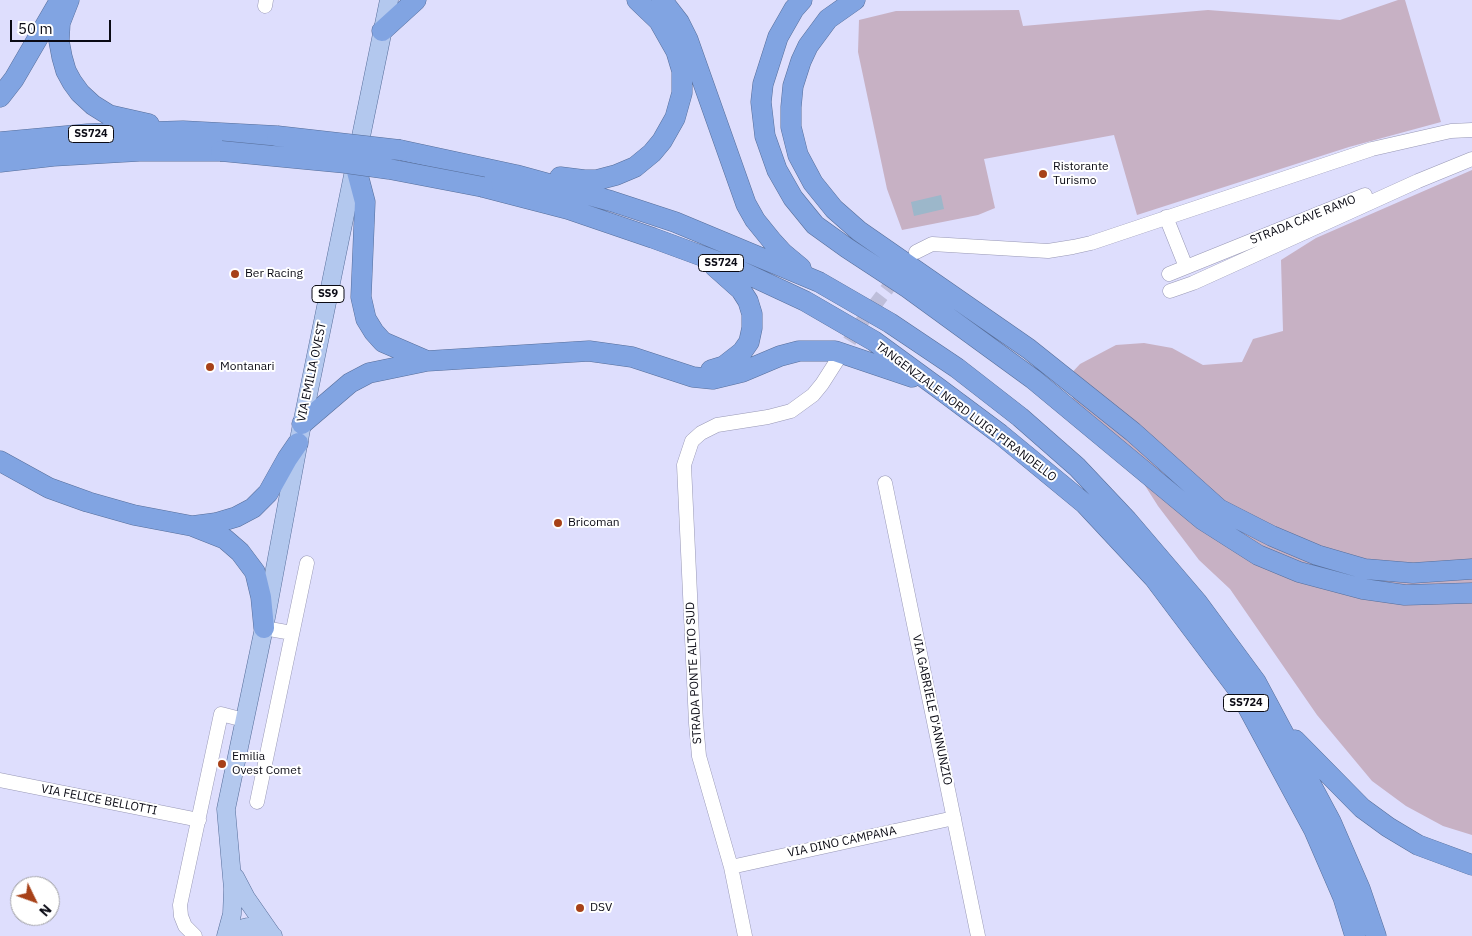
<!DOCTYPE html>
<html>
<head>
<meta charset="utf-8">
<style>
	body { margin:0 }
	#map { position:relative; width:1472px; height:936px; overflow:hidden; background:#dedefd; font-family:"IBM Plex Sans",sans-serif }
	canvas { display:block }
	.north { position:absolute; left:10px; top:876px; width:50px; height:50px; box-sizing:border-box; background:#fff; border:1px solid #9d9da1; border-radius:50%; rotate:132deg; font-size:14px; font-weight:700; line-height:20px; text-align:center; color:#0a0a14 }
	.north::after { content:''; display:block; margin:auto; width:18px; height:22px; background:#a74118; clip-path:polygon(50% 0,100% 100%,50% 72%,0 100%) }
	.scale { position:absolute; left:10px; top:20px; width:101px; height:22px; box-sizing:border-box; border:2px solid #0a0a14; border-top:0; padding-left:6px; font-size:15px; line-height:18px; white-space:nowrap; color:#0a0a14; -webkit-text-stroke:4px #fff; paint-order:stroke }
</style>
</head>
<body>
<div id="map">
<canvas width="1472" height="936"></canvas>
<div class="north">N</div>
<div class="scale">50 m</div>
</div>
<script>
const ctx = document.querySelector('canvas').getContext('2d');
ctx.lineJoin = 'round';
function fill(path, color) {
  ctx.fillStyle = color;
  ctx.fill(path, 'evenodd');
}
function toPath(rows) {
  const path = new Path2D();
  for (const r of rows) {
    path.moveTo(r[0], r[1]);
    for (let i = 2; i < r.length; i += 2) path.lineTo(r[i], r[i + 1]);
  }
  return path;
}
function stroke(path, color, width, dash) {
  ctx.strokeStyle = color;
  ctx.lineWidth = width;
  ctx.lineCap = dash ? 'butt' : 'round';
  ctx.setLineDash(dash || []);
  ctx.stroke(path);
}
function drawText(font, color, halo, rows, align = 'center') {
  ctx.font = font + ' "IBM Plex Sans",sans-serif';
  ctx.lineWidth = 4;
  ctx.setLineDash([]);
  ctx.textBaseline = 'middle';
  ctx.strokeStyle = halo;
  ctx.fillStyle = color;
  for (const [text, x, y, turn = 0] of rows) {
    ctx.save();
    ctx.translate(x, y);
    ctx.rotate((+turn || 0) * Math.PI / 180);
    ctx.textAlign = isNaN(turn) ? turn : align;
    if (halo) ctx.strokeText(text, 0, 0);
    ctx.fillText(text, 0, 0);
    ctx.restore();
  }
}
const green = toPath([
	[1398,0,1405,0,1441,122,1349,147,1137,215,1114,135,984,159,995,208,978,215,902,230,887,189,858,52,859,20,896,11,1019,10,1023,26,1208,10,1340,20],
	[1472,170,1472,835,1443,826,1406,806,1372,781,1317,715,1230,589,1199,560,1158,506,1130,462,1074,401,1066,379,1080,364,1116,345,1144,343,1172,348,1203,365,1242,362,1253,339,1283,331,1281,260,1316,238]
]);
const water = toPath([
	[941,195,944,209,914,216,911,202]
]);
const minorTunnel = toPath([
	[838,359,861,323,900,272]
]);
const minor = toPath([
	[265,6,266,0],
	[1166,217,1186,267],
	[916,252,932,244,1048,251,1073,247,1091,243,1372,149,1451,131,1472,130],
	[1169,274,1365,195],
	[1170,291,1193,283,1418,181,1472,159],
	[885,483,978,936],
	[264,628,292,633],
	[0,780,199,820],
	[257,802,307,563],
	[731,867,954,818],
	[195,936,185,926,181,916,180,905,221,714,244,720],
	[745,936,731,867,699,756,696,723,684,465,692,441,701,433,717,425,768,417,791,411,813,395,822,384,838,359]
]);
const major = toPath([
	[235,877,246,898,271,934],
	[226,936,232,914,233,889,226,809,264,628,302,424,389,0],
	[228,936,236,930,248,927,260,928,273,936]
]);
const highway = toPath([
	[69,0,60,23,59,41,62,57,66,71,72,82,80,93,93,105,109,115,149,124],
	[662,0,679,22,688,40,746,204,755,220,772,241,783,253,801,268],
	[802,0,794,9,778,37,763,84,761,102,765,136,777,170,793,198,815,225,847,248,908,288,1033,379,1203,520,1258,555,1299,572,1363,589,1405,595,1472,593],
	[855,0,828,19,808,46,801,61,793,86,791,107,791,127,798,155,813,183,834,209,859,231,1029,349,1133,432,1219,509,1272,536,1317,555,1365,569,1413,573,1472,569],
	[382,31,416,0],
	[0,97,14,79,60,0],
	[0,142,88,134,183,131,277,136],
	[400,150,516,175,611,201,675,222,819,282,890,323,957,368,1020,417,1077,467,1127,520,1197,602,1256,682,1331,822,1360,889,1376,936],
	[0,162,53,156,139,151,221,151],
	[355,164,365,202,361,297,366,319,374,332,383,342,427,361],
	[560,177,584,180,597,180,616,175,635,167,652,153,662,141,675,118,682,93,682,71,676,51,659,21,637,0],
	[483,187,568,209,653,238,732,267,805,301,874,341,937,387,1000,434,1085,504,1154,578,1239,691,1314,830,1343,897,1355,936],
	[711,370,724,366,742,352,749,342,752,328,752,314,748,301,741,290,714,266],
	[302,424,350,383,369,373,427,361,589,351,632,357,693,377,713,379,742,372,780,356,799,351,835,351,912,377],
	[0,461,49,488,88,502,134,515,192,526,225,539,240,552,255,572,261,597,264,628],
	[193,526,216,523,236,517,253,508,268,493,287,459,298,443],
	[1295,740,1362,808,1388,827,1418,845,1472,865]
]);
const highwayBridge = toPath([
	[277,136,400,150],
	[221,151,346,163,389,169,483,187]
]);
const markers = [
	[1043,174,5,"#a74118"],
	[235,274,5,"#a74118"],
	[210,367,5,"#a74118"],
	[558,523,5,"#a74118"],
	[222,764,5,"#a74118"],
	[580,908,5,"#a74118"]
];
const shields = [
	[91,134,45],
	[721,263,45],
	[328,294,32],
	[1246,703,45]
];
const shieldNames = [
	["SS724",91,134],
	["SS724",721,263],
	["SS9",328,294],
	["SS724",1246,703]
];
const poiNames = [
	["Ristorante",1053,167],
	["Turismo",1053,181],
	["Ber Racing",245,274],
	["Montanari",220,367],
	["Bricoman",568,523],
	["Emilia",232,757],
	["Ovest Comet",232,771],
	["DSV",590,908]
];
const streetNames = [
	["STRADA CAVE RAMO",1303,220,-22],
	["VIA EMILIA OVEST",312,372,-78],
	["TANGENZIALE NORD LUIGI PIRANDELLO",966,412,37],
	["STRADA PONTE ALTO SUD",694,673,-93],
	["VIA GABRIELE D'ANNUNZIO",932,710,78],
	["VIA FELICE BELLOTTI",99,800,11],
	["VIA DINO CAMPANA",842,842,-12]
];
fill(green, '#c7b1c4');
fill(water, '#9cb7ca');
stroke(minorTunnel, '#bebeda', 14, [14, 7]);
stroke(minor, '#9898b5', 15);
stroke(major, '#576e9a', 19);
stroke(highway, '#576e9a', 21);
stroke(minor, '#fff', 14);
stroke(major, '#b3c8ee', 18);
stroke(highway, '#81a4e2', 20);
stroke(highwayBridge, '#576e9a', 21, []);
stroke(highwayBridge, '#81a4e2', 20);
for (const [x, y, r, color] of markers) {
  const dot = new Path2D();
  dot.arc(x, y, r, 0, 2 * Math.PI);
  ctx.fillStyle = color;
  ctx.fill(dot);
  stroke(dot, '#fff', 2);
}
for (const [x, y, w] of shields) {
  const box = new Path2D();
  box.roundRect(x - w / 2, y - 8.5, w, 17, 4);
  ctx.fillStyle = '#fff';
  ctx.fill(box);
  stroke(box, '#0a0a14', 1);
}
drawText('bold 11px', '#0a0a14', null, shieldNames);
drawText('12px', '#0a0a14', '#fff', poiNames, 'left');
drawText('12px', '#0a0a14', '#fff', streetNames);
</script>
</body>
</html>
